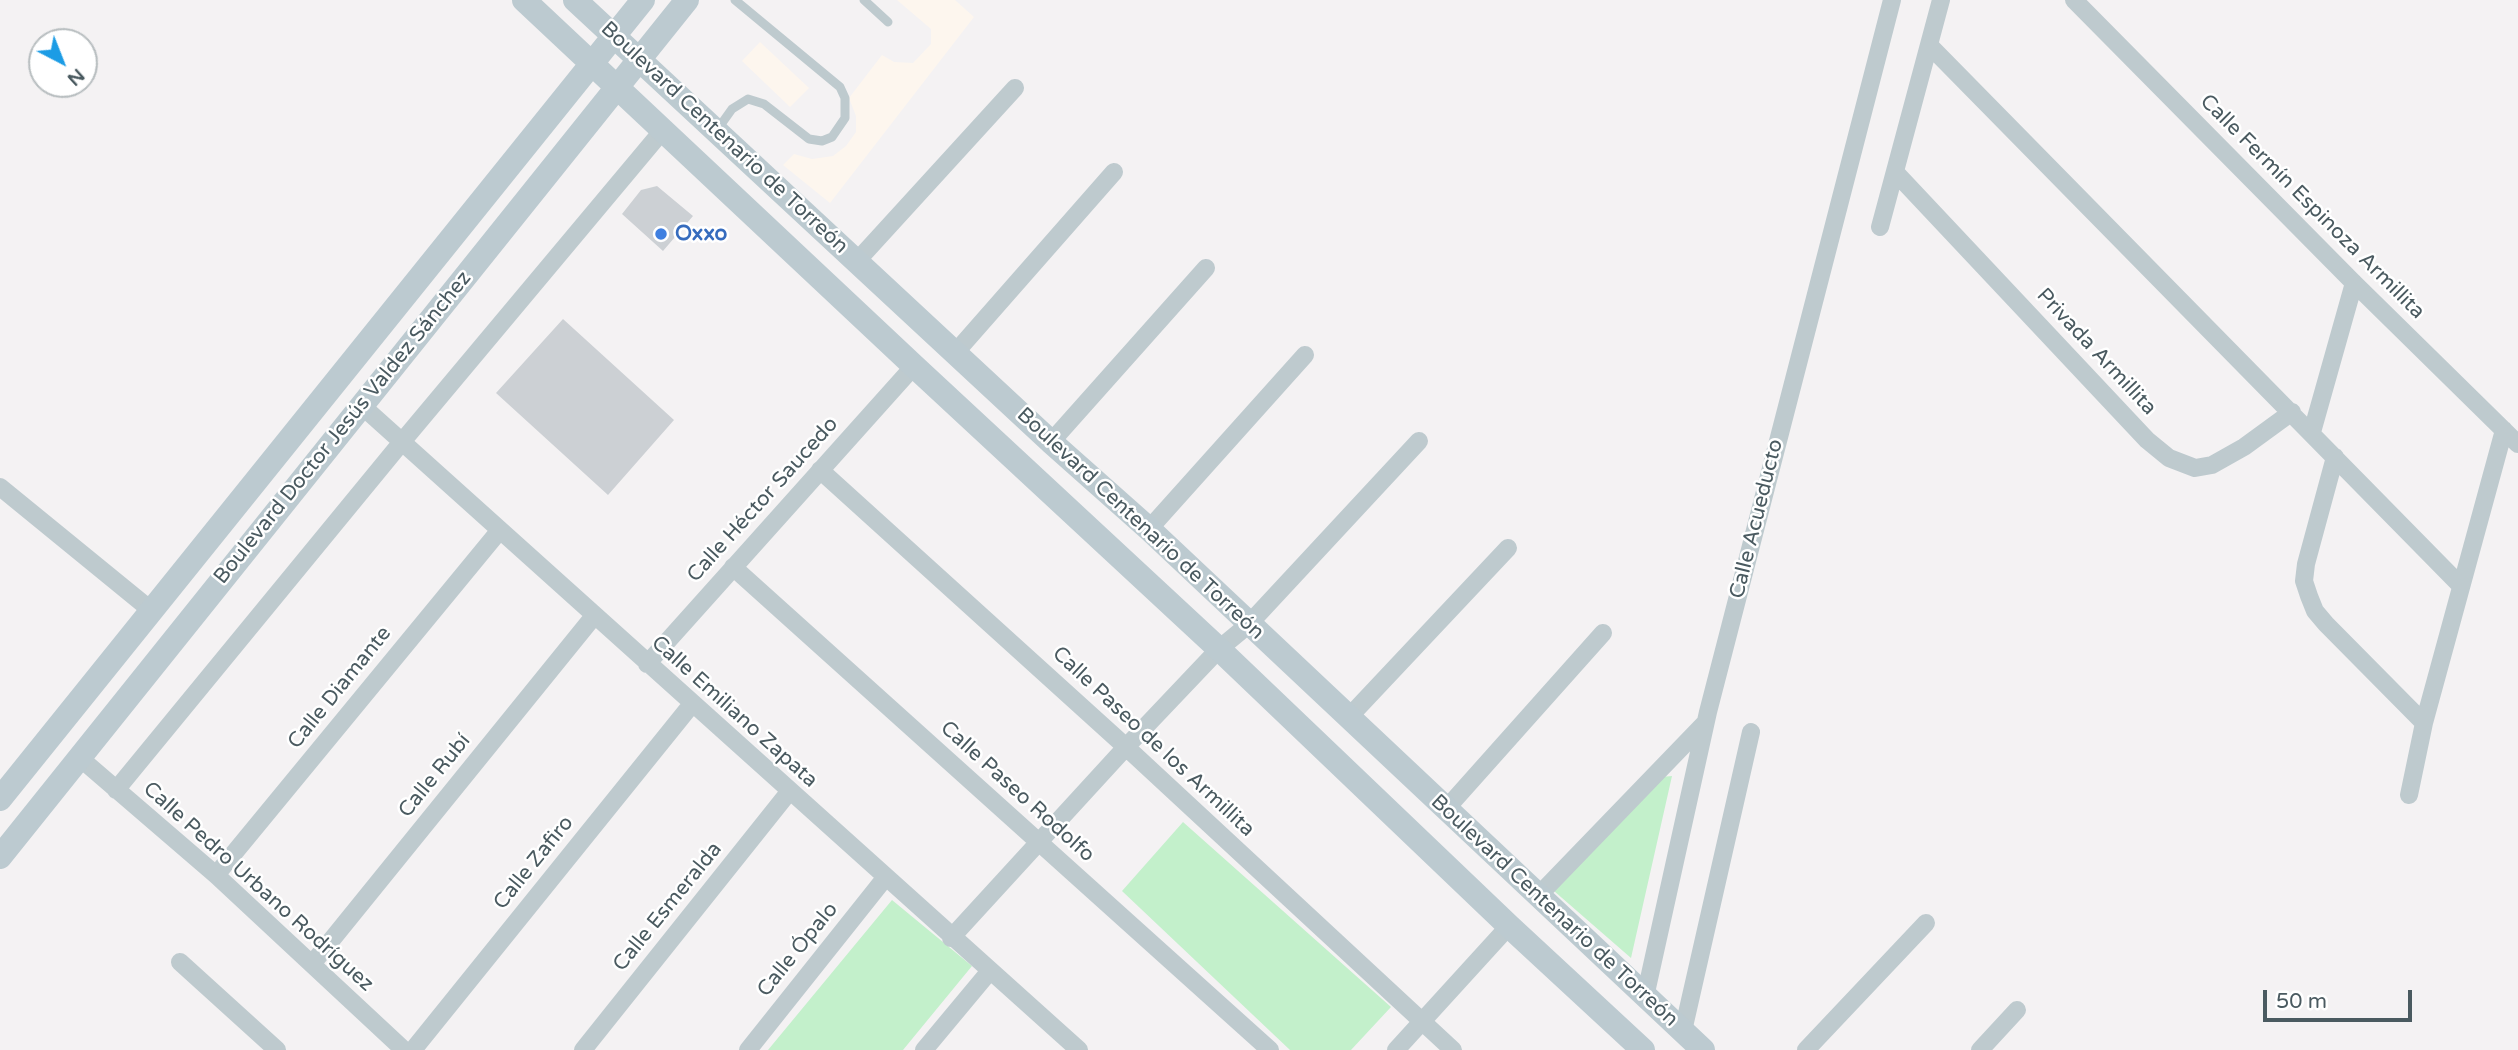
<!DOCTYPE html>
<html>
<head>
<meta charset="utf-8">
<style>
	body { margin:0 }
	#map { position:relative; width:2518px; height:1050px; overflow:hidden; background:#f4f2f3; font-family:"Varela Round",sans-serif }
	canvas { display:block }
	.north { position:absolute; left:28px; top:28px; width:70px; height:70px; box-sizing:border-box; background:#fff; border:2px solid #b7bdbf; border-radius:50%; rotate:138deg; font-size:19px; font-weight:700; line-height:28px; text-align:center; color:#4a5a60 }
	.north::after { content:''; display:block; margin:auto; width:24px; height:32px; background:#1c9ce5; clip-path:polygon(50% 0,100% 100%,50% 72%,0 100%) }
	.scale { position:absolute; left:2263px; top:990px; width:149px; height:32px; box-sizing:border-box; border:4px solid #4a5a60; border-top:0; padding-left:9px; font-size:21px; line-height:24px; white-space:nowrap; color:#4a5a60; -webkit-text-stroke:5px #fff; paint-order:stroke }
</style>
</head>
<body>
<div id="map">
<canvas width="2518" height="1050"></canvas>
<div class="north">N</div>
<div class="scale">50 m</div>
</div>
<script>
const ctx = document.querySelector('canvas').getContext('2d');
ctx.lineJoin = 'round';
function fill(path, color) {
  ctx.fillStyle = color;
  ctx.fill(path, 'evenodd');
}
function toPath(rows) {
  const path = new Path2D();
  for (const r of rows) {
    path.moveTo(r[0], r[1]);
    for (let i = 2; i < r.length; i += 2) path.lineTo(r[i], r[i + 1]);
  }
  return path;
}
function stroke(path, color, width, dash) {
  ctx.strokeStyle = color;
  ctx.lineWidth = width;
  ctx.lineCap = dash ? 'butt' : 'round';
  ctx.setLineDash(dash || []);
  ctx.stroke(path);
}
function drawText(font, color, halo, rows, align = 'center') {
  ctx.font = font + ' "Varela Round",sans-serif';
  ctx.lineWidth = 5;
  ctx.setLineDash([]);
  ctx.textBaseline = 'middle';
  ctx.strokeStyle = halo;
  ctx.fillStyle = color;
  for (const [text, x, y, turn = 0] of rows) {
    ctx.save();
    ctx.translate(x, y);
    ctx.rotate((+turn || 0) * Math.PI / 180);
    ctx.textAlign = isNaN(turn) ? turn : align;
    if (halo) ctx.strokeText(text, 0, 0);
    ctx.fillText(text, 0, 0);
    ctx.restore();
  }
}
const commercial = toPath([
	[897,0,955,0,974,17,830,203,783,165,794,154,812,159,833,156,846,146,856,132,856,116,849,98,882,55,894,62,913,63,931,44,931,29],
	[760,42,809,88,790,107,742,61]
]);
const green = toPath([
	[1672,776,1631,958,1554,891,1661,777],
	[1183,822,1391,1007,1351,1050,1290,1050,1122,891],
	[892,900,972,966,903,1050,768,1050]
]);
const building = toPath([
	[657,186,693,216,663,251,622,214,641,190],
	[563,319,674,420,608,495,496,393]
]);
const lane = toPath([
	[864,0,888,22],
	[717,130,732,109,748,99,764,104,809,139,822,141,832,137,845,118,845,98,840,87,735,0]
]);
const street = toPath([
	[2074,0,2354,283,2518,444],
	[1929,45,2461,586],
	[1895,172,2147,440,2169,458,2195,468,2212,465,2244,447,2292,412],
	[1880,227,1941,0],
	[857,261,1015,88],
	[955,353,1114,172],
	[361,405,1079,1050],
	[2312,432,2354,283],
	[1051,442,1206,268],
	[2335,457,2306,564,2304,581,2309,596,2315,611,2326,624,2424,723],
	[820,470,1126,747,1453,1050],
	[0,487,152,611],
	[1149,529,1305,355],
	[733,567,1270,1050],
	[647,664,914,366],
	[1348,718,1508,548],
	[80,758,216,875,404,1050],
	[116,790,401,443,663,130],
	[2409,795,2424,723,2504,430],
	[1446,809,1603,633],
	[216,875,500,530],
	[1538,896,1705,723],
	[951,938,1126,747,1219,649,1248,625,1419,441],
	[180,962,277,1050],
	[312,964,594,616],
	[1645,997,1708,712,1892,0],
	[1683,1031,1751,732],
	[413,1050,692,704],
	[583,1050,789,792],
	[748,1050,885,878],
	[924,1050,989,972],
	[1396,1050,1509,926],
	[1806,1050,1926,923],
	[1980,1050,2017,1010]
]);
const secondary = toPath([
	[524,0,914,366,1219,649,1509,926,1643,1050],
	[575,0,1051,442,1149,529,1703,1050],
	[0,799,643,0],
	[0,857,687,0]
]);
const markers = [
	[661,234,7,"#3f7fe0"]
];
const streetNames = [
	["Boulevard Centenario de Torreón",724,138,43],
	["Calle Fermín Espinoza Armillita",2312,207,45],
	["Privada Armillita",2096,352,47],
	["Boulevard Doctor Jesús Valdez Sánchez",343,428,-51],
	["Calle Héctor Saucedo",763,500,-48],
	["Calle Acueducto",1757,519,-76],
	["Boulevard Centenario de Torreón",1140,524,43],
	["Calle Diamante",340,688,-51],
	["Calle Emiliano Zapata",734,712,42],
	["Calle Paseo de los Armillita",1153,742,43],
	["Calle Rubí",435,776,-51],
	["Calle Paseo Rodolfo",1017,792,42],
	["Calle Zafiro",534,863,-51],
	["Calle Pedro Urbano Rodríguez",258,887,42],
	["Calle Esmeralda",668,907,-51],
	["Boulevard Centenario de Torreón",1554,911,43],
	["Calle Ópalo",798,950,-51]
];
const shopNames = [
	["Oxxo",675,234]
];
fill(commercial, '#fdf6ee');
fill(green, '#c3f0cb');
fill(building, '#ccd0d4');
stroke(lane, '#becace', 9);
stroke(street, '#becace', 18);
stroke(secondary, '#bccad0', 24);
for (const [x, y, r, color] of markers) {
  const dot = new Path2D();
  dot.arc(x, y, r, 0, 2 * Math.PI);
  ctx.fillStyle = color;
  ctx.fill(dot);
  stroke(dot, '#fff', 2.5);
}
drawText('21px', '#4a5a60', '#fff', streetNames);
drawText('bold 21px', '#366cbe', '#fff', shopNames, 'left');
</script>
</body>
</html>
